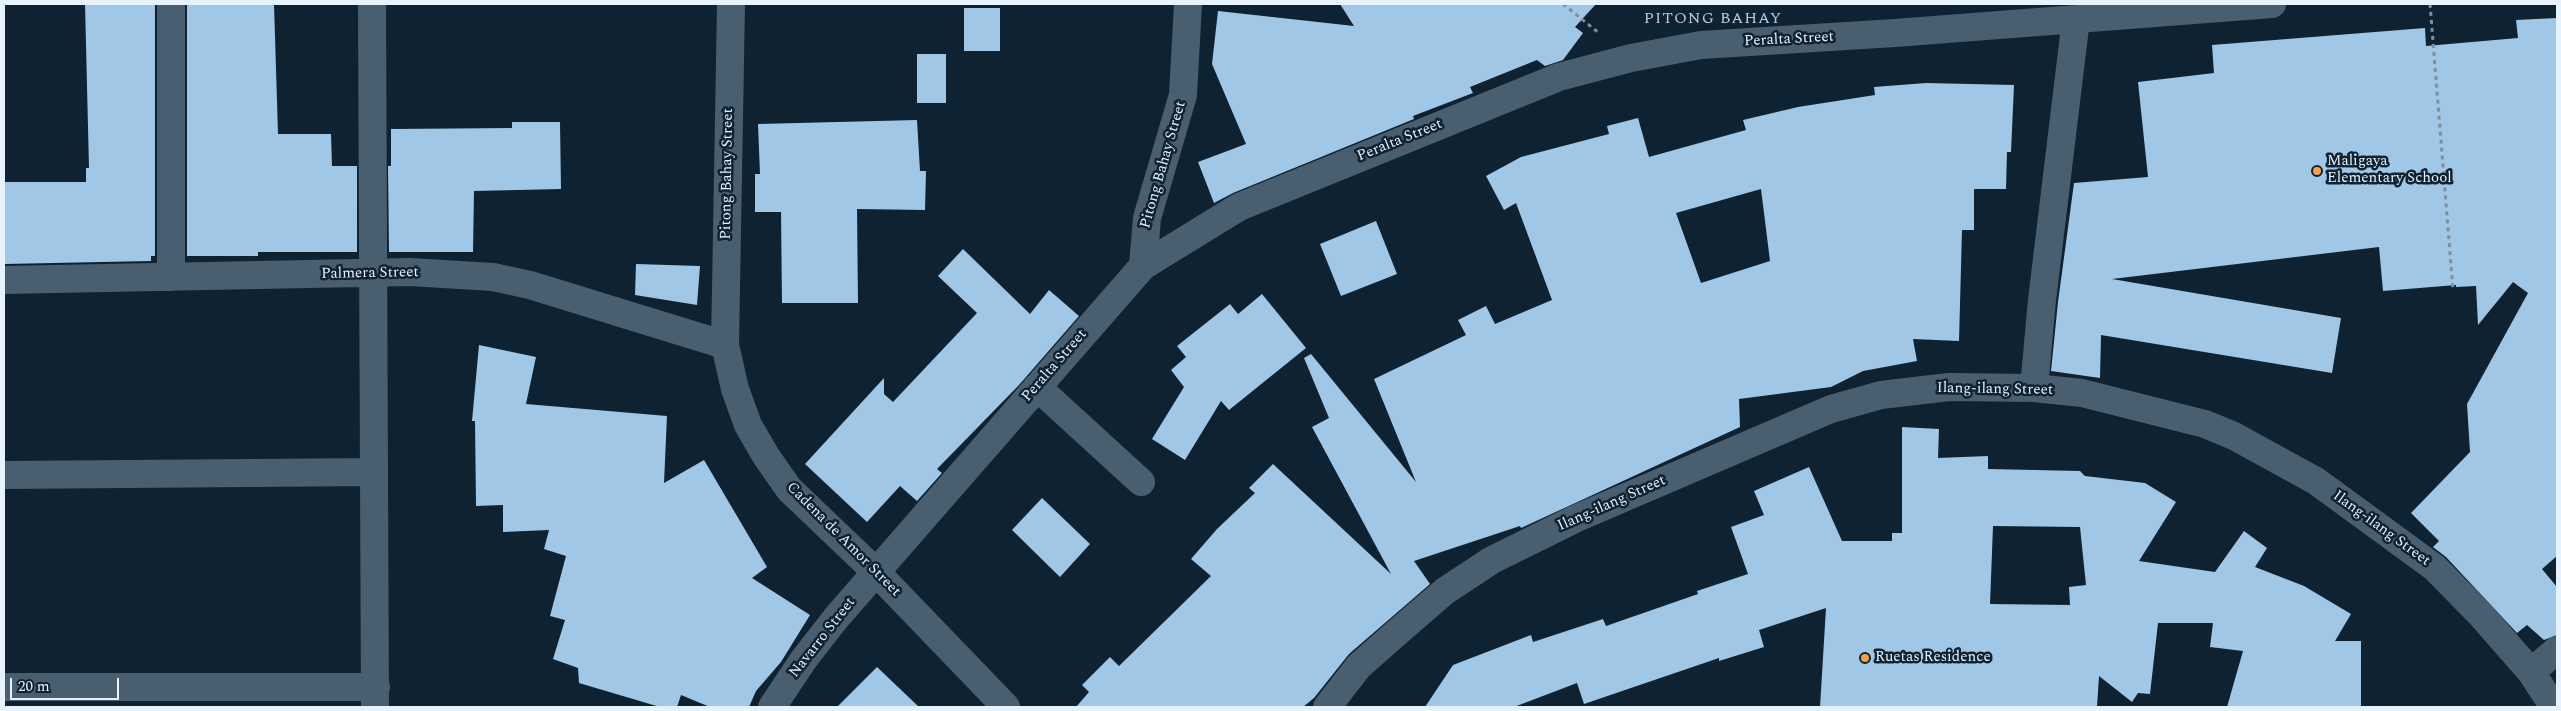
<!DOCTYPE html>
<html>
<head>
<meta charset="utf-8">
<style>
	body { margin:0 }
	#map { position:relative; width:2561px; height:711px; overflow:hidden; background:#0e2231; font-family:Spectral,serif }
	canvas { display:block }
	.frame { position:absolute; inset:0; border:5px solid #e6f2fd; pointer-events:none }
	.scale { position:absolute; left:10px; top:678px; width:109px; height:22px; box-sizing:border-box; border:2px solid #e6f2fd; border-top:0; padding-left:6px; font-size:15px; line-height:18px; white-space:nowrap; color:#e6f2fd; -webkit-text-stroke:4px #0e2231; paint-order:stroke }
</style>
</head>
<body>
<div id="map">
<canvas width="2561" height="711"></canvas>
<div class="frame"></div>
<div class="scale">20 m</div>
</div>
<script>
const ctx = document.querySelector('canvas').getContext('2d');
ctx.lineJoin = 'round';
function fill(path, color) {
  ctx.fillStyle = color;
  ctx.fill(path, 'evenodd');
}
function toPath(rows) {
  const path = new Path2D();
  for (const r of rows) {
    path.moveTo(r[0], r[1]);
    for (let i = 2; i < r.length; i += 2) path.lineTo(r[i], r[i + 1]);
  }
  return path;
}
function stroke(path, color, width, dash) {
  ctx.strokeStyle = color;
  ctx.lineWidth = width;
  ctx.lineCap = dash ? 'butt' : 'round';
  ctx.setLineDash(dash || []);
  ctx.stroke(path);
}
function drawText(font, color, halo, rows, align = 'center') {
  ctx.font = font + ' Spectral,serif';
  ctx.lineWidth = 5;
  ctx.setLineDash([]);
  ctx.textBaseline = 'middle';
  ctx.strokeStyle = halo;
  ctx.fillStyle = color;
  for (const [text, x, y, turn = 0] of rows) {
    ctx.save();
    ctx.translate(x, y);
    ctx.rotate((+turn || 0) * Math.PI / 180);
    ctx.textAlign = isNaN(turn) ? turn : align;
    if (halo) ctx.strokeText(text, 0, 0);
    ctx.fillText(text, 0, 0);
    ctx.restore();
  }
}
const building = toPath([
	[85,4,155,4,155,256,151,256,151,261,4,264,4,182,86,182,86,168,89,168],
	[187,4,274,4,278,134,331,134,332,166,357,166,357,252,258,252,258,256,187,256],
	[1340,4,1596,4,1575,27,1583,33,1563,60,1545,66,1537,60,1470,87,1473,93,1413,116,1414,119,1233,193,1214,203,1198,162,1246,144,1212,64,1218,11,1354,26],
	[964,8,1000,8,1000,51,964,51],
	[2557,18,2557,556,2542,569,2557,587,2557,635,2544,640,2527,625,2517,633,2446,557,2433,547,2439,541,2411,513,2470,452,2467,404,2528,293,2513,282,2478,325,2476,286,2456,287,2456,285,2383,291,2379,247,2112,279,2341,318,2332,373,2101,335,2100,378,2051,371,2058,302,2074,183,2148,177,2138,82,2214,73,2212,45,2425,28,2426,46,2518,38,2516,20],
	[917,54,946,54,946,103,917,103],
	[1926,83,2014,85,2011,152,2007,152,2006,189,1974,189,1974,230,1962,230,1959,341,1913,339,1917,361,1863,371,1831,387,1739,399,1740,427,1521,528,1520,526,1414,561,1430,584,1349,654,1314,698,1303,707,1076,707,1089,692,1082,685,1110,657,1119,666,1211,576,1191,559,1217,529,1255,493,1249,488,1273,464,1391,574,1312,427,1329,418,1304,358,1311,354,1416,482,1374,379,1466,335,1458,320,1486,306,1495,324,1552,300,1516,203,1504,210,1486,176,1521,157,1609,134,1607,126,1638,118,1649,157,1746,130,1743,120,1798,107,1875,95,1874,87],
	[1761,189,1770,261,1701,283,1676,213],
	[917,120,920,171,926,171,925,210,857,209,858,303,782,303,781,212,755,212,755,174,760,174,758,124],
	[512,122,560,122,561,189,474,191,473,252,389,252,388,166,391,166,391,129,512,128],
	[1376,221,1397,274,1341,296,1320,244],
	[963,249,1030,314,1049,290,1079,316,1019,385,937,469,942,473,917,501,900,486,867,522,805,464,884,378,884,394,893,402,977,313,938,276],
	[636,264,700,266,697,305,635,295],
	[1262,294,1306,348,1229,410,1221,401,1185,460,1152,439,1184,387,1171,370,1186,357,1177,346,1230,304,1238,314],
	[479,345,536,357,526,404,667,416,664,483,704,460,767,567,752,578,810,615,781,662,756,691,749,707,710,707,681,695,677,707,660,707,579,683,578,668,553,659,565,620,550,616,566,556,544,549,549,530,503,532,503,505,476,506,475,421,472,421],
	[1902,427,1939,429,1938,458,1988,456,1988,469,2080,471,2085,476,2145,483,2176,502,2139,561,2215,572,2244,531,2267,548,2255,567,2304,586,2351,614,2335,641,2361,641,2361,707,2227,707,2243,651,2210,647,2213,623,2158,623,2150,694,2138,693,2132,702,2099,676,2097,707,1820,707,1826,608,1759,630,1764,647,1719,661,1719,658,1584,704,1577,683,1514,707,1425,707,1453,665,1531,635,1533,642,1603,619,1606,626,1698,594,1697,591,1748,574,1731,527,1764,515,1754,491,1809,467,1842,541,1892,541,1892,533,1902,533],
	[1993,526,2080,527,2086,585,2069,587,2070,605,1990,604],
	[1042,498,1090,544,1060,577,1012,530],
	[877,667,919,707,837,707]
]);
const path = toPath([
	[1563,4,1599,33],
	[2430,4,2453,290]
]);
const minor = toPath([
	[171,4,171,277],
	[372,4,375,707],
	[731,4,725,345,735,389,748,425,766,456,789,489,876,572,1006,707],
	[1143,266,1147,218,1183,95,1188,4],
	[4,280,410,272,493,277,530,285,725,345],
	[1037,387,1141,482],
	[2034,388,2042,300,2076,19],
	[4,475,374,472],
	[2531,672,2557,650],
	[4,687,376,687],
	[772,707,804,659,836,618,1143,266,1239,207,1559,77,1631,58,1701,45,1895,33,2272,4],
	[1327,707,1359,666,1401,629,1445,591,1492,560,1577,518,1831,409,1881,395,1949,387,2034,388,2082,393,2205,424,2234,436,2316,481,2435,568,2482,616,2531,672,2554,707]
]);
const markers = [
	[2317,171,5,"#f7a149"],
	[1865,658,5,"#f7a149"]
];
const streetNames = [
	["Peralta Street",1789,40,-3],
	["Peralta Street",1400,141,-22],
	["Pitong Bahay Street",1164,165,-74],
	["Pitong Bahay Street",728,174,-89],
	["Palmera Street",370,274,-1],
	["Peralta Street",1055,366,-49],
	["Ilang-ilang Street",1995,390,1],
	["Ilang-ilang Street",1612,504,-24],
	["Ilang-ilang Street",2381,529,36],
	["Cadena de Amor Street",843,540,45],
	["Navarro Street",823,638,-52]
];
const poiNames = [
	["Maligaya",2327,162],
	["Elementary School",2327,179],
	["Ruetas Residence",1875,658]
];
const neighbourhoodNames = [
	["PITONG BAHAY",1713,20]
];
fill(building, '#a0c7e6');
stroke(path, '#7f8f9c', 3, [4, 4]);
stroke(minor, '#495f70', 28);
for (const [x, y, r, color] of markers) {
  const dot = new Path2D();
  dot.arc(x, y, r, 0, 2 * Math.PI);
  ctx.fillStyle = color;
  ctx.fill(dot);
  stroke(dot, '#0e2231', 2);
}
drawText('15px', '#e6f2fd', '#0e2231', streetNames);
drawText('15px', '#e6f2fd', '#0e2231', poiNames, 'left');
ctx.letterSpacing = '1px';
drawText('16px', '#b2cbdf', '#0e2231', neighbourhoodNames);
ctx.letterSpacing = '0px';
</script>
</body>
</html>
